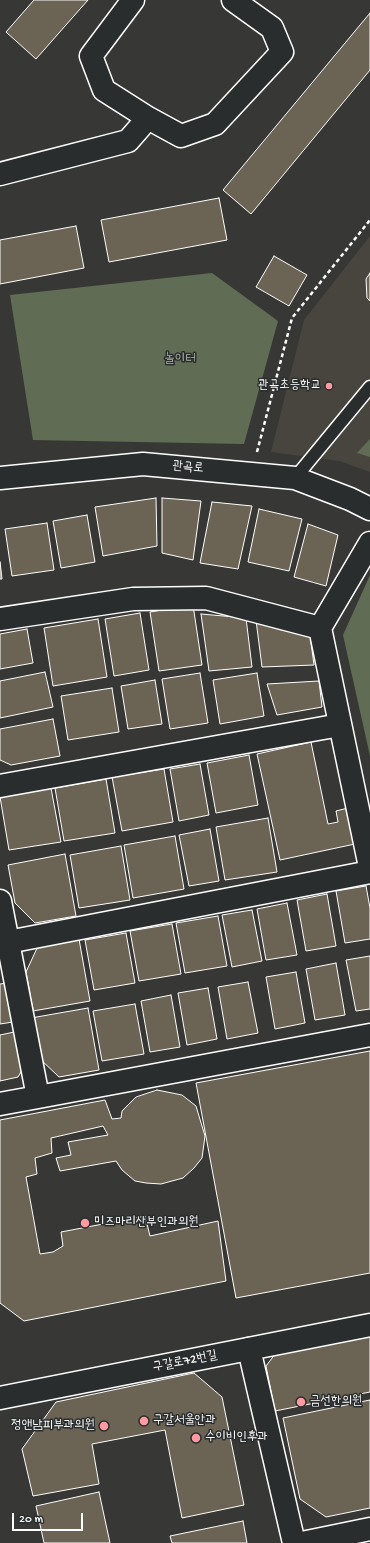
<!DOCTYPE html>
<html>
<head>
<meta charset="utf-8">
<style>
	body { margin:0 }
	#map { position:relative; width:370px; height:1543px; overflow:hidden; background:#373835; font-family:"Gochi Hand",sans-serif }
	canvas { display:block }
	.scale { position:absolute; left:12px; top:1513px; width:71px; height:18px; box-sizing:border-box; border:2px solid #fff; border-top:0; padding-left:5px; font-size:12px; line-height:14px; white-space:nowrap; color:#fff; -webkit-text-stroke:3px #2a2d2e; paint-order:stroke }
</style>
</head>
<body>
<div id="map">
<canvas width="370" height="1543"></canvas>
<div class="scale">20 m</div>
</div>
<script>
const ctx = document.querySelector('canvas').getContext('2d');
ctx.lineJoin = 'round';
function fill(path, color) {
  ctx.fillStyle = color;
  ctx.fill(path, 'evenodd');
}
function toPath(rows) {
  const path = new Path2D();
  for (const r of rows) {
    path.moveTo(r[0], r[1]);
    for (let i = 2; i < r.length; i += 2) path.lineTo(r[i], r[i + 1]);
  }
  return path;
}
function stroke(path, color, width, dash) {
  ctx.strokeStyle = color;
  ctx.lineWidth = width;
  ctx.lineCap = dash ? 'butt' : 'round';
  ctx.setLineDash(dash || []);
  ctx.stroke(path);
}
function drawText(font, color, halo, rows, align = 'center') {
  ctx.font = font + ' "Gochi Hand","Poor Story",sans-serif';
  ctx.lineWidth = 3;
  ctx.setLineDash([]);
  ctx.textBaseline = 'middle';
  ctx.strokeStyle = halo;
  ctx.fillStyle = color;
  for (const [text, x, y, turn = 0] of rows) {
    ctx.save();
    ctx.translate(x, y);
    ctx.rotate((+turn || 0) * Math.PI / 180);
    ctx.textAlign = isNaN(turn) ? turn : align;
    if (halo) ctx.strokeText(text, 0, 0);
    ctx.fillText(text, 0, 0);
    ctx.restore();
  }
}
const built = toPath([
	[370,236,370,472,339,461,271,452,304,320]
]);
const green = toPath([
	[212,273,278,321,244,444,33,440,10,295],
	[370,439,370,457,357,453],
	[370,575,370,756,343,635]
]);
const building = toPath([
	[34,0,88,0,36,59,6,32,34,0],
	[370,13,370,70,251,214,223,190,370,13],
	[219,198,227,240,109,262,101,220,219,198],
	[76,226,84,268,0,284,0,240,76,226],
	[274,256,307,275,289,306,256,287,274,256],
	[370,273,370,301,367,298,366,279,370,273],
	[156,498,157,546,103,556,95,507,156,498],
	[162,498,201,501,193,560,162,553,162,498],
	[212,502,252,506,238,569,200,563,212,502],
	[259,509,302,519,289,571,248,562,259,509],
	[87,515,95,562,61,568,53,521,87,515],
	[47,523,54,570,12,576,5,529,47,523],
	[308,524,338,535,326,586,294,577,308,524],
	[0,562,2,579,0,579,0,562],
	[193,605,202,665,159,671,150,612,193,605],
	[140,613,149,670,114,676,105,619,140,613],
	[201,614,246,618,252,667,209,671,201,614],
	[98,619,107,677,53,686,44,628,98,619],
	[256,620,310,635,314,665,262,667,256,620],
	[27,629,33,663,0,669,0,634,27,629],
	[45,672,53,707,0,718,0,681,45,672],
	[200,673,208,723,170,729,162,679,200,673],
	[257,673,264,716,220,724,213,680,257,673],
	[155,680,162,724,128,729,121,686,155,680],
	[319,681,322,707,277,715,267,684,319,681],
	[112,688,119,732,68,740,61,696,112,688],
	[53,719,60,756,11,765,0,760,0,729,53,719],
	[311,742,328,824,338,822,336,811,348,808,355,844,280,860,257,754,311,742],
	[249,755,258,805,216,813,207,763,249,755],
	[200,764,209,815,179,821,170,769,200,764],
	[164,769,173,822,122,831,112,777,164,769],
	[106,779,115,833,64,841,55,788,106,779],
	[51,788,61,842,9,850,0,797,51,788],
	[268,818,277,872,225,880,216,827,268,818],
	[210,829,219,881,189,886,179,835,210,829],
	[175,836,184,889,133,898,124,845,175,836],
	[121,846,130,900,79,908,70,855,121,846],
	[65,854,76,916,35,923,15,903,8,865,65,854],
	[366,886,370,908,370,939,345,943,336,891,366,886],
	[327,894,336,946,306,951,297,900,327,894],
	[287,903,297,955,266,960,257,909,287,903],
	[252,910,262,961,232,967,222,915,252,910],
	[218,916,227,966,185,973,176,923,218,916],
	[172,924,181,974,139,981,130,931,172,924],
	[126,933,135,983,94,990,85,940,126,933],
	[79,939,90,1001,33,1011,26,972,38,946,79,939],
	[370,956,370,1009,356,1011,346,960,370,956],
	[336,963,345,1015,315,1020,306,969,336,963],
	[296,972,305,1023,275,1029,266,977,296,972],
	[248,982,258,1033,227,1039,218,987,248,982],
	[7,983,13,1022,0,1024,0,984,7,983],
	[208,988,217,1039,187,1045,178,993,208,988],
	[171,995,180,1047,150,1052,141,1001,171,995],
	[135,1004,144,1054,102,1061,93,1011,135,1004],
	[88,1008,99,1070,59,1077,38,1057,31,1018,88,1008],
	[19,1031,25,1065,18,1077,0,1081,0,1035,19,1031],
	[370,1051,370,1273,236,1298,196,1083,370,1051],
	[157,1090,182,1095,196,1106,205,1136,202,1158,194,1168,183,1178,161,1184,146,1183,135,1181,122,1170,116,1161,60,1171,56,1158,71,1155,68,1142,108,1135,103,1126,51,1138,52,1153,35,1158,37,1174,26,1177,40,1254,53,1252,63,1246,61,1232,145,1216,150,1236,218,1221,226,1281,24,1321,0,1303,0,1120,105,1100,112,1119,121,1118,122,1111,136,1097,157,1090],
	[370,1334,370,1392,275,1411,266,1366,276,1353,370,1334],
	[194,1373,222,1397,244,1505,182,1518,165,1430,92,1444,99,1484,33,1496,22,1449,56,1402,194,1373],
	[370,1400,370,1508,326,1517,300,1499,283,1418,370,1400],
	[99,1492,110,1543,44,1543,36,1506,99,1492],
	[243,1521,247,1543,172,1543,170,1536,243,1521]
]);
const path = toPath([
	[257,452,292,318,370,220]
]);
const service = toPath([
	[295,478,370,387]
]);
const minor = toPath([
	[133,0,91,56,104,90,148,118,181,136,215,124,282,52,272,28,233,0],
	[0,174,128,141,148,118],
	[370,543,320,628,370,867],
	[0,619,133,599,206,598,320,628],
	[0,786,340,725],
	[0,901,38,1097,370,1035],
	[8,942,370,872],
	[0,1104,38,1097],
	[249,1349,294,1543],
	[302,1543,370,1529]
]);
const tertiary = toPath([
	[0,478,143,464,295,478,350,499,370,509],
	[0,1398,370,1325]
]);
const markers = [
	[329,386,4,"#ff9aa2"],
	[85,1223,5,"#ff9aa2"],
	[301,1402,5,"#ff9aa2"],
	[144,1421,5,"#ff9aa2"],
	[104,1426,5,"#ff9aa2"],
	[196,1438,5,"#ff9aa2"]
];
const parkNames = [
	["놀이터",180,360]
];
const poiNames = [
	["관곡초등학교",321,386,"right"],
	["미즈마리산부인과의원",94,1223],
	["금선한의원",310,1402],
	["구갈서울안과",153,1421],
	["정앤남피부과의원",95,1426,"right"],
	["수이비인후과",205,1438]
];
const streetNames = [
	["관곡로",188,468,5],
	["구갈로72번길",185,1362,-11]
];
fill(built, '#47453e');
fill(green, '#606d54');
fill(building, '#6b6353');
stroke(building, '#fff', 1);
stroke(service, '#fff', 15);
stroke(minor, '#fff', 25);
stroke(tertiary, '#fff', 25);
stroke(path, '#fff', 2.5, [4, 3]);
stroke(service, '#2a2d2e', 12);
stroke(minor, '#2a2d2e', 22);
stroke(tertiary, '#2a2d2e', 22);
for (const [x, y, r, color] of markers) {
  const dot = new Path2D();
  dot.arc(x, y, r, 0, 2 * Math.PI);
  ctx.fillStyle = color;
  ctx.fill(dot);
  stroke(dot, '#2a2d2e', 1.5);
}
drawText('13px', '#b0b6aa', '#2a2d2e', parkNames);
drawText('13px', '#fff', '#2a2d2e', poiNames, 'left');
drawText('13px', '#fff', '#2a2d2e', streetNames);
</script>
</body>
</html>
